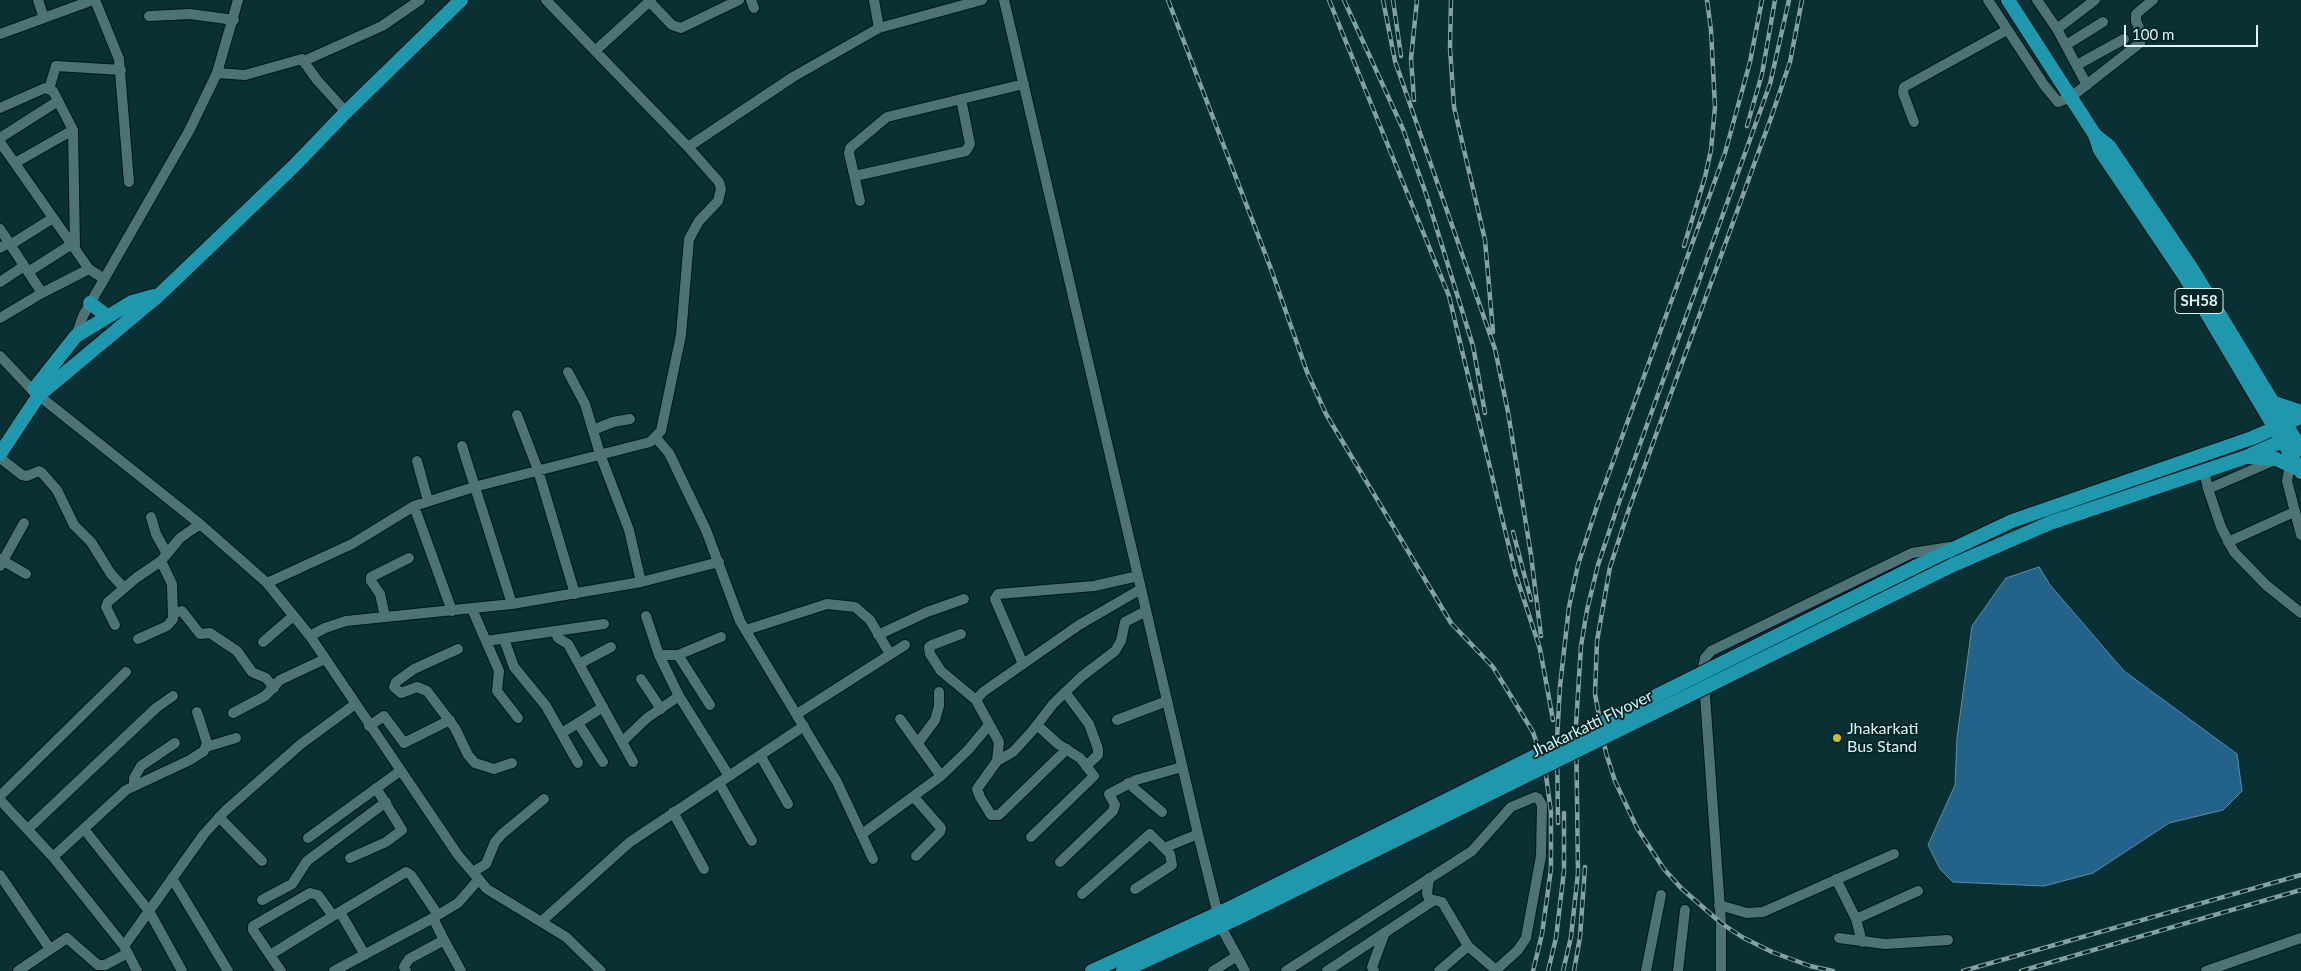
<!DOCTYPE html>
<html>
<head>
<meta charset="utf-8">
<style>
	body { margin:0 }
	#map { position:relative; width:2301px; height:971px; overflow:hidden; background:#093032; font-family:Lato,sans-serif }
	canvas { display:block }
	.scale { position:absolute; left:2124px; top:25px; width:134px; height:22px; box-sizing:border-box; border:2px solid #e0f4f4; border-top:0; padding-left:6px; font-size:15px; line-height:18px; white-space:nowrap; color:#e0f4f4; -webkit-text-stroke:4px #002628; paint-order:stroke }
</style>
</head>
<body>
<div id="map">
<canvas width="2301" height="971"></canvas>
<div class="scale">100 m</div>
</div>
<script>
const ctx = document.querySelector('canvas').getContext('2d');
ctx.lineJoin = 'round';
function fill(path, color) {
  ctx.fillStyle = color;
  ctx.fill(path, 'evenodd');
}
function toPath(rows) {
  const path = new Path2D();
  for (const r of rows) {
    path.moveTo(r[0], r[1]);
    for (let i = 2; i < r.length; i += 2) path.lineTo(r[i], r[i + 1]);
  }
  return path;
}
function stroke(path, color, width, dash) {
  ctx.strokeStyle = color;
  ctx.lineWidth = width;
  ctx.lineCap = dash ? 'butt' : 'round';
  ctx.setLineDash(dash || []);
  ctx.stroke(path);
}
function drawText(font, color, halo, rows, align = 'center') {
  ctx.font = font + ' Lato,sans-serif';
  ctx.lineWidth = 4;
  ctx.setLineDash([]);
  ctx.textBaseline = 'middle';
  ctx.strokeStyle = halo;
  ctx.fillStyle = color;
  for (const [text, x, y, turn = 0] of rows) {
    ctx.save();
    ctx.translate(x, y);
    ctx.rotate((+turn || 0) * Math.PI / 180);
    ctx.textAlign = isNaN(turn) ? turn : align;
    if (halo) ctx.strokeText(text, 0, 0);
    ctx.fillText(text, 0, 0);
    ctx.restore();
  }
}
const water = toPath([
	[2039,567,2050,585,2124,671,2237,754,2242,791,2223,810,2169,823,2093,873,2044,886,1953,882,1940,869,1928,845,1955,785,1957,738,1972,626,2006,578,2039,567]
]);
const minor = toPath([
	[38,0,44,18],
	[95,0,119,59,129,182],
	[751,0,754,8],
	[874,0,879,28,982,0],
	[1004,0,1199,838,1221,927,1245,971],
	[1988,0,2044,85,2058,102,2071,97,2140,43,2141,33,2136,21,2136,14,2153,0],
	[2037,0,2057,29,2087,85],
	[649,1,672,25,681,28,739,0],
	[149,16,190,14,234,20],
	[2057,29,2095,0],
	[0,34,93,0],
	[2066,45,2103,22],
	[595,51,651,0],
	[304,61,382,26,420,0],
	[2077,65,2124,39],
	[217,73,245,75,302,59,317,80,346,112],
	[49,89,56,66,121,70],
	[0,108,45,88,53,91,73,130,75,248],
	[1914,122,1903,93,1904,87,2007,30],
	[0,138,58,101],
	[0,142,89,269,104,279],
	[688,147,793,77,879,28],
	[15,163,73,130],
	[855,176,966,151,970,144,961,99],
	[860,201,849,153,850,148,887,117,1024,84],
	[0,229,42,293],
	[10,245,53,218],
	[0,248,9,243],
	[28,272,72,244],
	[0,282,24,266],
	[0,318,42,293,89,269],
	[76,336,83,316,189,131,217,73,238,0],
	[0,356,33,391,200,524,267,583,310,636,458,855,487,889,566,937,601,971],
	[568,372,585,404,600,454,629,530,641,582],
	[517,415,538,470,575,594],
	[593,430,613,422,630,419],
	[656,438,669,453,706,530,740,621,837,782,873,859],
	[462,446,512,604],
	[0,458,22,475,27,476,39,471,42,473,57,490,74,525,91,542,111,574,124,588],
	[417,461,428,501],
	[2290,465,2287,481,2301,535],
	[2204,471,2208,489,2221,527,2234,552,2266,585,2301,613],
	[2208,489,2275,460],
	[414,506,452,611],
	[151,517,156,534,167,554],
	[2228,542,2294,512],
	[0,559,26,574],
	[0,566,24,523],
	[267,583,352,544,414,506,474,487,650,442,661,431,681,335,689,239,699,221,718,201,721,189,719,182,688,147,546,0],
	[472,609,499,671,497,691,518,718],
	[174,613,182,611,200,634,210,633,237,651,252,672,266,678,274,688],
	[646,616,659,655,679,696,729,776],
	[385,617,380,594,371,581,371,577,409,558],
	[115,625,106,607,108,602,136,578,161,561,180,538,200,524],
	[746,630,827,604,855,607,870,620,890,654],
	[555,631,558,638,568,644,633,762],
	[961,634,932,645,929,647,930,654,941,671,976,700],
	[878,635,927,612,964,599],
	[310,636,325,628,346,621,512,604,641,582,719,562],
	[138,639,167,626,173,619,172,584,161,561],
	[504,639,514,667,546,706,578,763],
	[486,641,604,624],
	[263,642,293,616],
	[458,649,414,669,396,682,394,687,401,693,417,687,427,691,455,728,468,755,475,763,494,769,512,763],
	[659,655,678,655,721,637],
	[678,655,710,705],
	[579,664,611,647],
	[1023,664,995,599,998,594,1094,586,1138,576],
	[641,679,661,709],
	[1065,692,1089,724,1098,749,1098,755,1086,766],
	[233,713,265,696,280,680,325,659],
	[797,714,905,645],
	[900,719,941,776],
	[1117,720,1167,701],
	[578,723,603,762],
	[369,726,384,716,404,743,450,720],
	[562,733,603,707],
	[622,742,647,718,679,696],
	[918,743,935,720,939,706,939,692],
	[206,747,236,738],
	[1067,749,999,815,991,815,980,797,977,789,997,761,999,742,976,700,983,692,1079,625,1141,589],
	[760,755,788,804],
	[997,761,1013,752,1033,730,1053,704,1081,677,1115,651,1121,641,1125,622,1146,611],
	[719,783,752,841],
	[1128,783,1162,812],
	[134,786,134,778,141,766,175,743],
	[0,796,126,672],
	[914,797,941,828,940,832,916,856],
	[0,800,53,857,124,946,137,971],
	[673,812,704,869],
	[219,817,262,861],
	[28,829,156,708,173,696],
	[84,829,149,911,182,971],
	[862,834,941,776,968,750,989,725],
	[1031,837,1094,776,1080,758,1058,744,1037,725],
	[308,838,400,771],
	[1164,848,1198,834],
	[53,857,126,790,190,760,204,751,207,743,197,712],
	[350,858,386,842,402,830,376,788],
	[1060,862,1113,811,1115,805,1109,794,1136,780,1182,767],
	[473,872,486,864,495,842,502,834,544,799],
	[0,875,50,949],
	[172,878,228,971],
	[1429,878,1427,894,1430,901],
	[1836,879,1856,919,1862,942],
	[1082,894,1150,834,1170,854,1172,865,1135,889],
	[262,900,292,884,307,861,386,802],
	[1719,905,1747,913,1763,912,1894,854],
	[340,912,365,955],
	[438,915,433,918,444,940],
	[333,916,406,872,411,875,438,915,458,903,479,879],
	[1856,919,1918,891],
	[542,921,630,842,804,726],
	[1839,938,1885,944,1948,940],
	[124,946,204,834,225,811,301,744,354,705],
	[270,955,333,916,318,895,310,893,253,926,253,930,270,955,281,971],
	[18,971,67,938,98,965,105,965,128,953],
	[334,971,433,918],
	[406,971,404,967,409,959,444,940,461,971],
	[1213,971,1237,956],
	[1286,971,1472,851,1511,807,1535,797,1538,798,1542,805,1541,856,1526,938,1518,950,1495,971],
	[1327,971,1434,900,1442,902,1468,946,1496,970],
	[1374,971,1372,967,1385,932],
	[1439,971,1468,946],
	[1646,971,1661,895],
	[1678,971,1685,910],
	[1721,971,1721,923,1703,667,1705,658,1711,651,1912,553,1950,547],
	[2206,971,2301,938]
]);
const major = toPath([
	[2008,0,2095,135,2100,150,2184,275,2301,472],
	[2095,135,2109,146,2192,269,2301,449],
	[90,303,107,316],
	[34,389,76,336,132,302,154,296],
	[2272,402,2301,412],
	[0,454,39,395,159,295,294,166,346,112,461,0],
	[2249,457,2276,459,2300,470],
	[1953,565,2050,523,2246,457,2289,438],
	[1915,567,2012,521,2252,438,2301,417],
	[1092,971,1232,907],
	[1123,971,1238,918]
]);
const rail = toPath([
	[1168,0,1271,269,1307,372,1326,414,1451,623,1493,667,1533,732,1545,768,1551,812,1551,869,1542,934,1533,971],
	[1329,0,1449,296,1515,572,1540,649,1553,720],
	[1344,0,1403,129,1426,194,1473,346,1485,413],
	[1383,0,1395,61,1495,349,1508,412,1531,555,1541,636],
	[1393,0,1401,56],
	[1451,0,1450,48,1454,107,1485,240,1493,332],
	[1802,0,1790,62,1772,115,1628,512,1610,567,1597,641,1595,694,1606,753,1615,781,1637,828,1664,869,1681,888,1721,923,1742,937,1772,952,1810,966,1833,971],
	[1414,100,1411,59,1417,0],
	[1747,126,1762,74,1775,0],
	[1684,246,1705,177,1711,150,1715,107,1711,30,1707,0],
	[1513,532,1531,600],
	[1558,823,1557,740,1560,686,1569,607,1578,565,1597,506,1725,153,1750,62,1762,0],
	[1548,971,1556,938,1564,871,1564,813],
	[1563,971,1571,937,1578,873,1576,725,1581,646,1587,610,1598,565,1617,508,1770,84,1789,0],
	[1574,971,1580,937,1585,867],
	[1963,971,2301,875],
	[2021,971,2301,890]
]);
const majorBridge = toPath([
	[1232,907,1915,567],
	[1238,918,1953,565]
]);
const markers = [
	[1837,738,5,"#d5b534"]
];
const shields = [
	[2199,301,48]
];
const shieldNames = [
	["SH58",2199,301]
];
const streetNames = [
	["Jhakarkatti Flyover",1592,724,-26]
];
const poiNames = [
	["Jhakarkati",1847,729],
	["Bus Stand",1847,747]
];
fill(water, '#236289');
stroke(water, '#5c8ea9', 1);
stroke(minor, '#001718', 12);
stroke(major, '#001718', 16);
stroke(minor, '#4e7375', 10);
stroke(major, '#1f98ae', 14);
stroke(rail, '#85a1a1', 4.5);
stroke(rail, '#002628', 2.5, [8]);
stroke(majorBridge, '#001718', 16, []);
stroke(majorBridge, '#1f98ae', 14);
for (const [x, y, r, color] of markers) {
  const dot = new Path2D();
  dot.arc(x, y, r, 0, 2 * Math.PI);
  ctx.fillStyle = color;
  ctx.fill(dot);
  stroke(dot, '#002628', 2);
}
for (const [x, y, w] of shields) {
  const box = new Path2D();
  box.roundRect(x - w / 2, y - 12.5, w, 25, 4);
  ctx.fillStyle = '#002628';
  ctx.fill(box);
  stroke(box, '#e0f4f4', 1);
}
drawText('bold 15px', '#e0f4f4', null, shieldNames);
drawText('16px', '#e0f4f4', '#002628', streetNames);
drawText('16px', '#e0f4f4', '#002628', poiNames, 'left');
</script>
</body>
</html>
